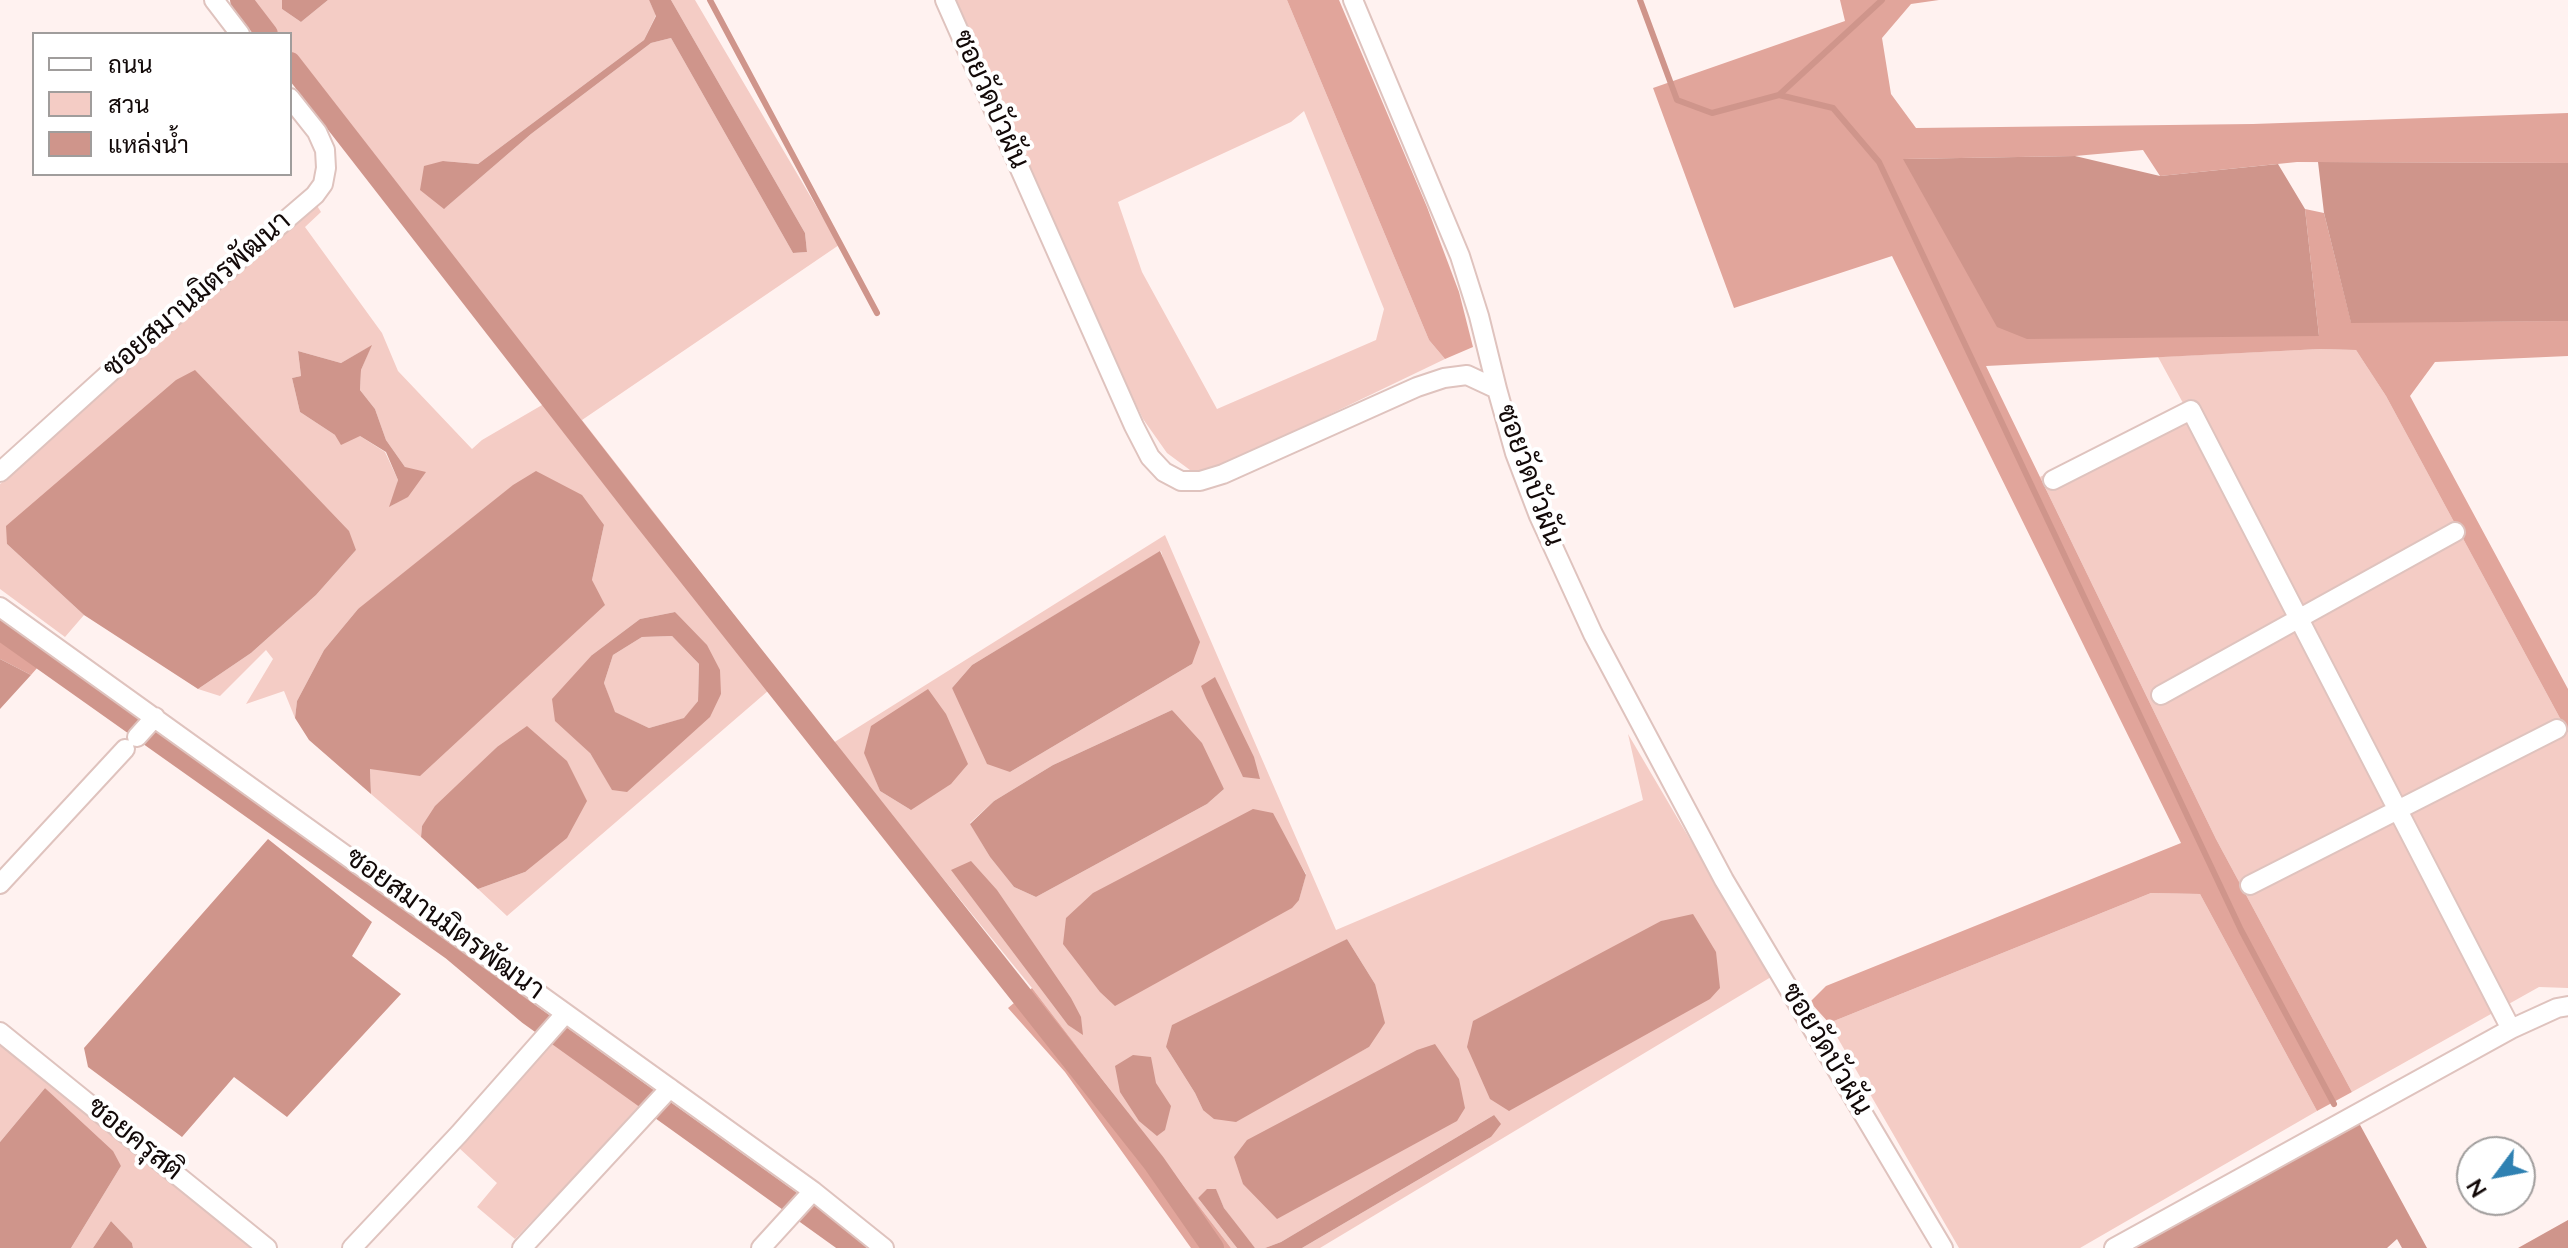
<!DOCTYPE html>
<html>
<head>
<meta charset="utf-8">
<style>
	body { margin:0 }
	#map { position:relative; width:2568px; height:1248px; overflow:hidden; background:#fff2f0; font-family:"Nunito Sans",Sarabun,sans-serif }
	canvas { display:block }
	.legend { position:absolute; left:32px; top:32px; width:260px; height:144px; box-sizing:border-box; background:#fff; border:2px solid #a09d9c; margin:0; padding:10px 14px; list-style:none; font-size:24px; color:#120908 }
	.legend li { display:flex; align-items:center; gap:16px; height:40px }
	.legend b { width:40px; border:2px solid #a09d9c }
	.north { position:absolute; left:2456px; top:1136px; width:80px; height:80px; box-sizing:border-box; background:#fff; border:2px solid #a09d9c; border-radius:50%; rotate:238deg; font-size:22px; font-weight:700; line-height:32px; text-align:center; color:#120908 }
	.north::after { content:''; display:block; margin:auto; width:28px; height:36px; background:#2f81b2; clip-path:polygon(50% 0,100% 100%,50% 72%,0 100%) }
</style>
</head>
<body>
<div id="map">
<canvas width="2568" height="1248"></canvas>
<ul class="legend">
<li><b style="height:10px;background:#fff"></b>ถนน</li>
<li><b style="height:22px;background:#f4ccc5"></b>สวน</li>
<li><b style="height:22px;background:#cf958b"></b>แหล่งน้ำ</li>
</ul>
<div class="north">N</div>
</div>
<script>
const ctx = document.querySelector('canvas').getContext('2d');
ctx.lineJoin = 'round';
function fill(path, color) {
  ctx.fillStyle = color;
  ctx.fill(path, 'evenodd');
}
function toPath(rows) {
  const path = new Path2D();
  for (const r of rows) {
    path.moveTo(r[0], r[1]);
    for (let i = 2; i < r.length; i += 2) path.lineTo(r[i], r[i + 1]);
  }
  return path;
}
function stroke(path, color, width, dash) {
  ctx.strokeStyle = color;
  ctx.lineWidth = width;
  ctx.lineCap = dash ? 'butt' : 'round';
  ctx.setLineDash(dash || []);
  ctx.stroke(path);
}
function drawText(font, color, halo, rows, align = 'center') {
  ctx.font = font + ' "Nunito Sans",Sarabun,sans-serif';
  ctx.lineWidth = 8;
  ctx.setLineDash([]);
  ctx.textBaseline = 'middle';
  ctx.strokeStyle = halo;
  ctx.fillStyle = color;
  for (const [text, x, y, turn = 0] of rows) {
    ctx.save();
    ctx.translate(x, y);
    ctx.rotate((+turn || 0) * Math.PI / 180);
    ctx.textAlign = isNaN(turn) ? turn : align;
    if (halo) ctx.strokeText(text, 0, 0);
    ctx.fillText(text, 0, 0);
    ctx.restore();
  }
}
const green = toPath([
	[250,0,282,0,282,9,301,22,328,0,649,0,656,15,644,40,478,164,443,161,445,208,531,134,651,43,671,38,793,253,807,252,805,233,671,0,695,0,839,245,582,420,783,678,507,916,478,889,525,872,497,747,422,826,421,837,371,794,370,768,592,580,604,525,358,609,324,650,297,701,295,718,284,691,246,704,273,659,266,650,220,696,198,689,251,653,316,595,356,550,7,544,84,615,65,637,0,589,0,484,316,204,321,212,305,227,382,333,398,371,472,449,482,440,561,394,290,57,290,34,272,34,246,2],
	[371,346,361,370,360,390,375,409,386,440,405,467,408,496,391,506,398,480,385,452,360,436,335,435,300,412,292,378,301,376,298,351,341,363],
	[675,612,721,694,612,789,590,753,592,655,640,619],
	[954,0,1287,0,1429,340,1445,359,1237,459,1194,473,1167,453,1143,419,1084,295],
	[1304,111,1384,309,1376,340,1217,409,1142,272,1118,202,1291,122],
	[2320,349,2356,350,2386,396,2568,733,2568,988,2539,987,2352,1092,2216,839,2040,477,2183,403,2158,357],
	[1165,535,1336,930,1643,800,1628,734,1771,977,1320,1248,1302,1248,1491,1137,1494,1115,1281,1242,1265,1248,1255,1248,1244,1236,1224,1208,1216,1190,1198,1198,1237,1248,1231,1248,1032,988,833,743],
	[1161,551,1192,664,1010,772,952,688,972,665],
	[1172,710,1224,789,1207,804,1036,897,1014,887,990,857,970,823,994,801,1053,765],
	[865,753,911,810,880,791],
	[1290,847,1306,874,1299,900],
	[1347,939,1375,984,1369,1047,1321,1072,1203,1110,1195,1093,1166,1047],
	[672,636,699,664,698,701,685,718,649,728,614,712,604,683,613,655,642,637],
	[2151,893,2200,894,2317,1111,2080,1248,1959,1248,1829,1023],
	[566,1026,650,1088,648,1099,515,1239,477,1207,497,1183,458,1147],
	[0,1043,155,1168,252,1248,133,1248,132,1243,111,1221,93,1248,71,1248,121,1166,45,1088,0,1142]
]);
const forest = toPath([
	[1287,0,1339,0,1427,207,1459,292,1473,347,1445,359,1429,340],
	[1840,0,1939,0,1911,4,1882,38,1891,94,1916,128,2253,124,2568,113,2568,163,2297,162,2160,176,2143,150,2075,156,1904,159,2319,336,2305,209,2324,213,2351,322,2568,321,2568,356,2435,362,2410,396,2568,689,2568,733,2386,396,2356,350,2320,349,1986,366,2216,839,2352,1092,2317,1111,2200,894,2151,893,1829,1023,1810,1002,1826,986,2181,843,1892,256,1734,308,1653,88,1845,21],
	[0,613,51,652,31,675,0,659],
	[1032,988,1231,1248,1191,1248,1065,1072,1008,1008]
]);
const water = toPath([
	[282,0,328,0,301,22,282,9],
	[649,0,671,0,805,233,807,252,793,253,671,38,651,43,531,134,444,209,420,190,424,166,443,161,478,164,644,40,656,16],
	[2075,156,2160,176,2278,164,2305,209,2319,336,2027,339,1997,327,1903,159],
	[2318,162,2568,163,2568,321,2351,323,2324,213],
	[372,345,361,370,360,390,375,409,386,440,405,467,426,472,408,497,389,507,398,480,386,452,360,436,341,445,335,435,300,412,292,378,301,376,298,351,341,363],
	[195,370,349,531,356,550,316,595,251,653,198,689,84,615,7,544,6,526,176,380],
	[536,471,582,495,604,525,592,580,605,605,420,776,370,769,371,794,309,740,295,718,297,701,324,650,358,609,513,485],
	[1160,551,1200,642,1192,664,1010,772,987,764,952,688,972,665],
	[675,612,707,645,720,670,721,694,710,717,627,792,612,790,590,753,555,721,552,699,592,655,640,619],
	[672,636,699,664,698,701,684,718,649,728,615,712,604,683,613,655,642,637],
	[0,659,31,675,0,709],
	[1215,677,1254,757,1260,779,1243,777,1206,698,1201,686],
	[928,689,946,714,968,764,951,784,911,810,880,791,864,753,871,726],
	[1172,710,1202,743,1224,789,1207,804,1036,897,1014,887,990,857,970,824,994,801,1053,765],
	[527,726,567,761,587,801,567,838,525,872,478,889,421,837,422,826,435,806,497,747],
	[1253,809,1273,813,1306,875,1299,900,1292,908,1115,1006,1100,992,1063,944,1066,918,1093,893],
	[268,839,372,922,352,956,401,994,287,1117,234,1077,182,1137,88,1067,84,1048],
	[971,861,997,890,1071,998,1081,1017,1083,1035,1068,1025,951,870],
	[1693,914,1716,952,1720,988,1710,999,1509,1111,1490,1099,1467,1047,1473,1021,1661,921],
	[1347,939,1375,984,1385,1023,1369,1047,1236,1122,1214,1119,1203,1110,1195,1093,1166,1047,1172,1025],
	[1435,1044,1459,1079,1465,1108,1457,1121,1277,1219,1243,1184,1234,1157,1247,1140,1417,1050],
	[1133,1055,1151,1057,1156,1083,1171,1106,1165,1130,1157,1136,1139,1121,1120,1092,1115,1066],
	[45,1088,113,1151,121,1166,71,1248,0,1248,0,1142],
	[1494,1115,1501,1124,1491,1137,1302,1248,1265,1248,1281,1242],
	[2359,1123,2427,1248,2402,1248,2397,1239,2387,1248,2134,1248],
	[1207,1189,1216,1189,1224,1208,1255,1248,1237,1248,1198,1198],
	[2568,1220,2568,1248,2518,1248],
	[111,1221,132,1243,133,1248,93,1248]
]);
const stream = toPath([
	[710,0,877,313],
	[1640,0,1677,100,1712,113,1779,95,1882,0],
	[1779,95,1833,108,1879,162,2241,930,2334,1104]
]);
const canal = toPath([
	[241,0,267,34],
	[290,63,643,517,1154,1163,1213,1248],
	[0,629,453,950,529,1014,855,1248]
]);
const minor = toPath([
	[214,0,240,34],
	[945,0,1134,426,1150,457,1164,472,1181,481,1200,481,1223,474,1417,387,1444,378,1467,375,1497,389,1515,453,1539,516,1593,634,1724,880,1943,1248],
	[1353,0,1460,256,1479,316,1497,389],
	[0,472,146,340,315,195,323,184,326,168,325,150,317,132,290,98],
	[2053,480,2191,410,2511,1029],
	[0,607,813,1191,884,1248],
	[2161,695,2455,532],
	[137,737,155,717],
	[0,884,125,749],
	[2250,885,2557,729],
	[0,1032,267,1248],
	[352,1248,459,1134,565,1014],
	[522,1248,670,1088],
	[761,1248,813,1191],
	[2114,1248,2511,1029,2557,1008,2568,1006]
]);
const streetNames = [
	["ซอยวัดบัวผัน",989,100,66],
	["ซอยสมานมิตรพัฒนา",198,296,-41],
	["ซอยวัดบัวผัน",1528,476,70],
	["ซอยสมานมิตรพัฒนา",444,925,36],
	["ซอยวัดบัวผัน",1825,1050,59],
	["ซอยครุสติ",134,1140,39]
];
fill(green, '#f4ccc5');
fill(forest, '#e1a59b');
fill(water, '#cf958b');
stroke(stream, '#cf958b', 6);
stroke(canal, '#cf958b', 22);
stroke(minor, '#dfc3be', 22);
stroke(minor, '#fff', 18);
drawText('28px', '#120908', '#fff', streetNames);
</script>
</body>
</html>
